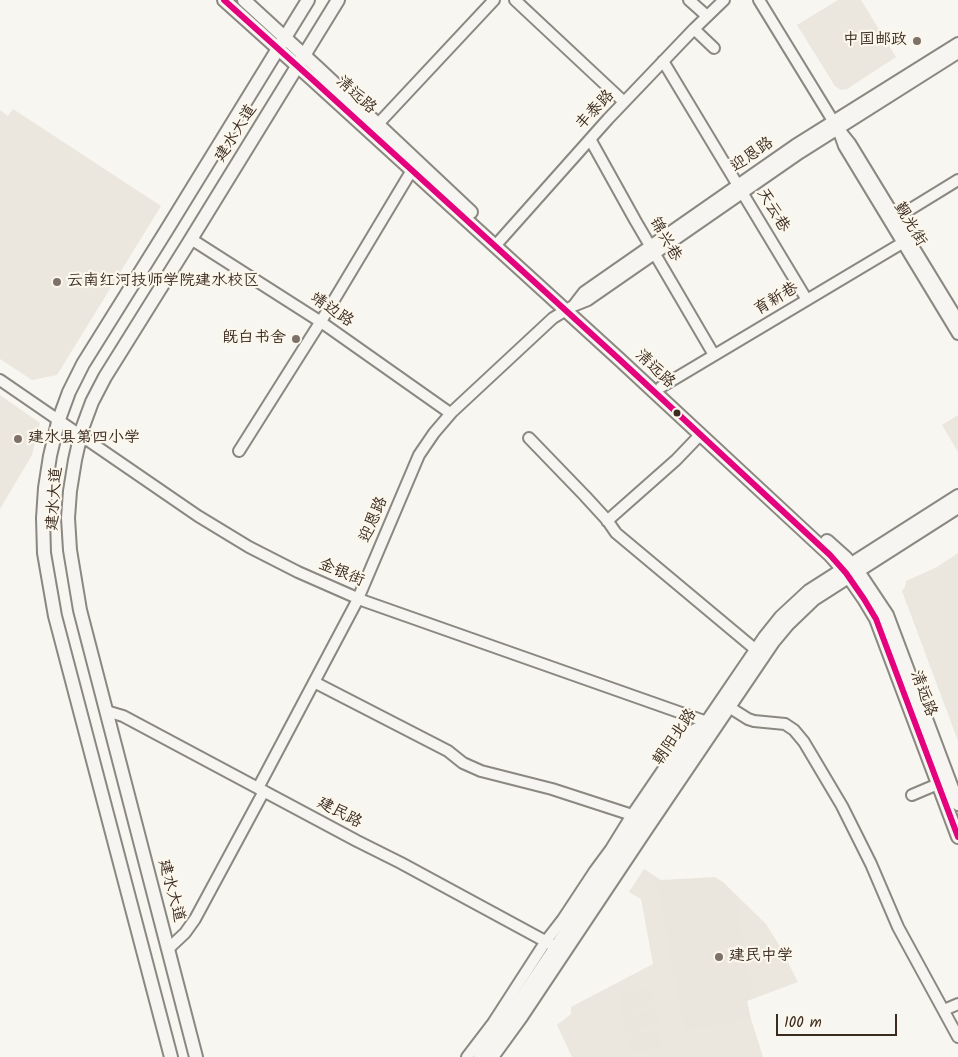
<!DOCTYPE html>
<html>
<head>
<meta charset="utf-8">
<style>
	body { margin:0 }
	#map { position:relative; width:958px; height:1057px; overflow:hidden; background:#f8f6f0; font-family:Kalam,sans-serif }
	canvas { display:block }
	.scale { position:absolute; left:776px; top:1014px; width:121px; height:22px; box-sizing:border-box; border:2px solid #3b2a1e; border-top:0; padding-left:6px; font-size:15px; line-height:18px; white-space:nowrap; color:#3b2a1e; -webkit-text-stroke:4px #fbf7ec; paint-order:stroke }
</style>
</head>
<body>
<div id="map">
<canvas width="958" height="1057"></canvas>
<div class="scale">100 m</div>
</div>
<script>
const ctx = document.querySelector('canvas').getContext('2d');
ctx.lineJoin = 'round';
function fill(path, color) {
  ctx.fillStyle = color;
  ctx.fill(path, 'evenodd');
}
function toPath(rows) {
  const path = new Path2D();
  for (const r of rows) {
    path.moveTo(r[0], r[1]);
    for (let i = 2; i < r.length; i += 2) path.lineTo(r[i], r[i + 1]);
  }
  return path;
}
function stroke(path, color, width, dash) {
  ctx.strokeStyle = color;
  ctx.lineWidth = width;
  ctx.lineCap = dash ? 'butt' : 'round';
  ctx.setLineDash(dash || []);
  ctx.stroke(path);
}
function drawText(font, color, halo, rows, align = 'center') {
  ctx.font = font + ' Kalam,"LXGW WenKai TC",sans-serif';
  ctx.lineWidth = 4.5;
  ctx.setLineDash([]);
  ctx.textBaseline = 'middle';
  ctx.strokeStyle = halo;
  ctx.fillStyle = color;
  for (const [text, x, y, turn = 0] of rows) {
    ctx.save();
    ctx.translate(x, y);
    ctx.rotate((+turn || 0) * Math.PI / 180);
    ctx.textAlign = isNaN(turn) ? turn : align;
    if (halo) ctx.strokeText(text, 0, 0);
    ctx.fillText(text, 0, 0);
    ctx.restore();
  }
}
const built = toPath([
	[838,0,861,0,896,57,847,89,841,90,835,86,797,25],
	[13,109,161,206,57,375,32,380,0,359,0,110,8,116],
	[0,395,40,423,32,455,0,509],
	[958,415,958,452,942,425],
	[958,553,958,741,902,591,905,587,906,581,937,567],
	[644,869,661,880,715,877,723,882,766,924,779,945,798,982,747,1001,751,1019,763,1057,572,1057,557,1025,571,1014,571,1007,653,964,641,899,629,892]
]);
const green = toPath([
	[704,878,711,879,721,882,735,895,754,998,747,1001,750,1019,685,1031,657,882],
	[652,988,655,1005,622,1011,619,994],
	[655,1009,658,1026,625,1032,622,1014],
	[659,1030,662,1047,629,1052,626,1035]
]);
const minor = toPath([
	[515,0,624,102],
	[689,0,707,16],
	[759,0,838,129,844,146,958,334],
	[694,29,714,48],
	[663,61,807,300],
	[378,124,494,0],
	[842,133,850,143,958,320],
	[590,139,635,220,714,355],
	[896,218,958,180],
	[191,239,321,322,450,413],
	[495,246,608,119,694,29,724,0],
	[574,305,584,292,795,145,958,43],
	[0,380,198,516,249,547,298,572,364,601,707,722],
	[661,387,909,239],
	[529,438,585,496,607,520,616,533,756,650],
	[239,451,328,310,412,170],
	[607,521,676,460,700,435],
	[314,682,448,751,463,763,481,771,552,789,632,815],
	[729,707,748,719,754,721,785,724,794,730,804,742,842,806,871,864,898,927,958,1037],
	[106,711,123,716,357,841,401,863,556,947],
	[258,788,357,601,419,455,434,433,452,412,553,318,573,306,588,300,800,153,958,53],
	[912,795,938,784],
	[168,949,185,933,195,919,264,791],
	[944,1010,958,1004],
	[467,1057,493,1023,546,941,563,919,594,872,611,849,632,815,688,733,706,723]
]);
const major = toPath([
	[224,0,313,80,619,359,830,555,846,573,864,599,876,619,958,837],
	[244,0,320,70,471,212],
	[827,541,846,558,861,576,887,615,958,804],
	[171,1057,55,616,44,553,43,518,45,488,50,456,58,422,69,392,83,364,166,231,308,0],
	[196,1057,80,610,70,550,68,518,70,491,75,460,82,429,92,402,105,377,188,244,338,0],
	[480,1057,513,1011,707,722,765,637,781,617,809,591,958,496],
	[492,1057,521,1017,645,831,773,642,788,624,814,599,958,507]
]);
const bus1 = toPath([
	[224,0,313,80,619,359,830,555,846,573,864,599,876,619,958,837]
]);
const markers = [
	[917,41,5,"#7d7168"],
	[57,282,5,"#7d7168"],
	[296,339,5,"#7d7168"],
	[677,413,4.5,"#3b2a1e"],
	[18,439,5,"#7d7168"],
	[719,957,5,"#7d7168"]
];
const poiNames = [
	["中国邮政",907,41,"right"],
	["云南红河技师学院建水校区",67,282],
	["既白书舍",286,339,"right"],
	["建水县第四小学",28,439],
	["建民中学",729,957]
];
const streetNames = [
	["清远路",355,96,42],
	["丰泰路",596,111,-47],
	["建水大道",237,134,-58],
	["迎恩路",753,156,-35],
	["天云巷",772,211,59],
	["觐光街",909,225,59],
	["锦兴巷",664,240,60],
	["育新巷",777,300,-31],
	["靖边路",331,311,34],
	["清远路",654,370,43],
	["建水大道",56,499,-86],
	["迎恩路",375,520,-67],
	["金银街",341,574,23],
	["清远路",922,694,69],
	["朝阳北路",676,738,-56],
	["建民路",339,814,28],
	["建水大道",170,891,75]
];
fill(built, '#ebe6de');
fill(green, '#eae6dd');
stroke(minor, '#8b8781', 14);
stroke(major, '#8b8781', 16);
stroke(minor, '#f6f5f1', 10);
stroke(major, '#f6f5f1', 12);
stroke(bus1, '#e5007d', 6);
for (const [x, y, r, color] of markers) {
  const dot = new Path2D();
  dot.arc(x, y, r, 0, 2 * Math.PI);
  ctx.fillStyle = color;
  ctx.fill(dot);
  stroke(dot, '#fbf7ec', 2);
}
drawText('16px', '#3b2a1e', '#fbf7ec', poiNames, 'left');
drawText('16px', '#3b2a1e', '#fbf7ec', streetNames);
</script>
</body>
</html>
